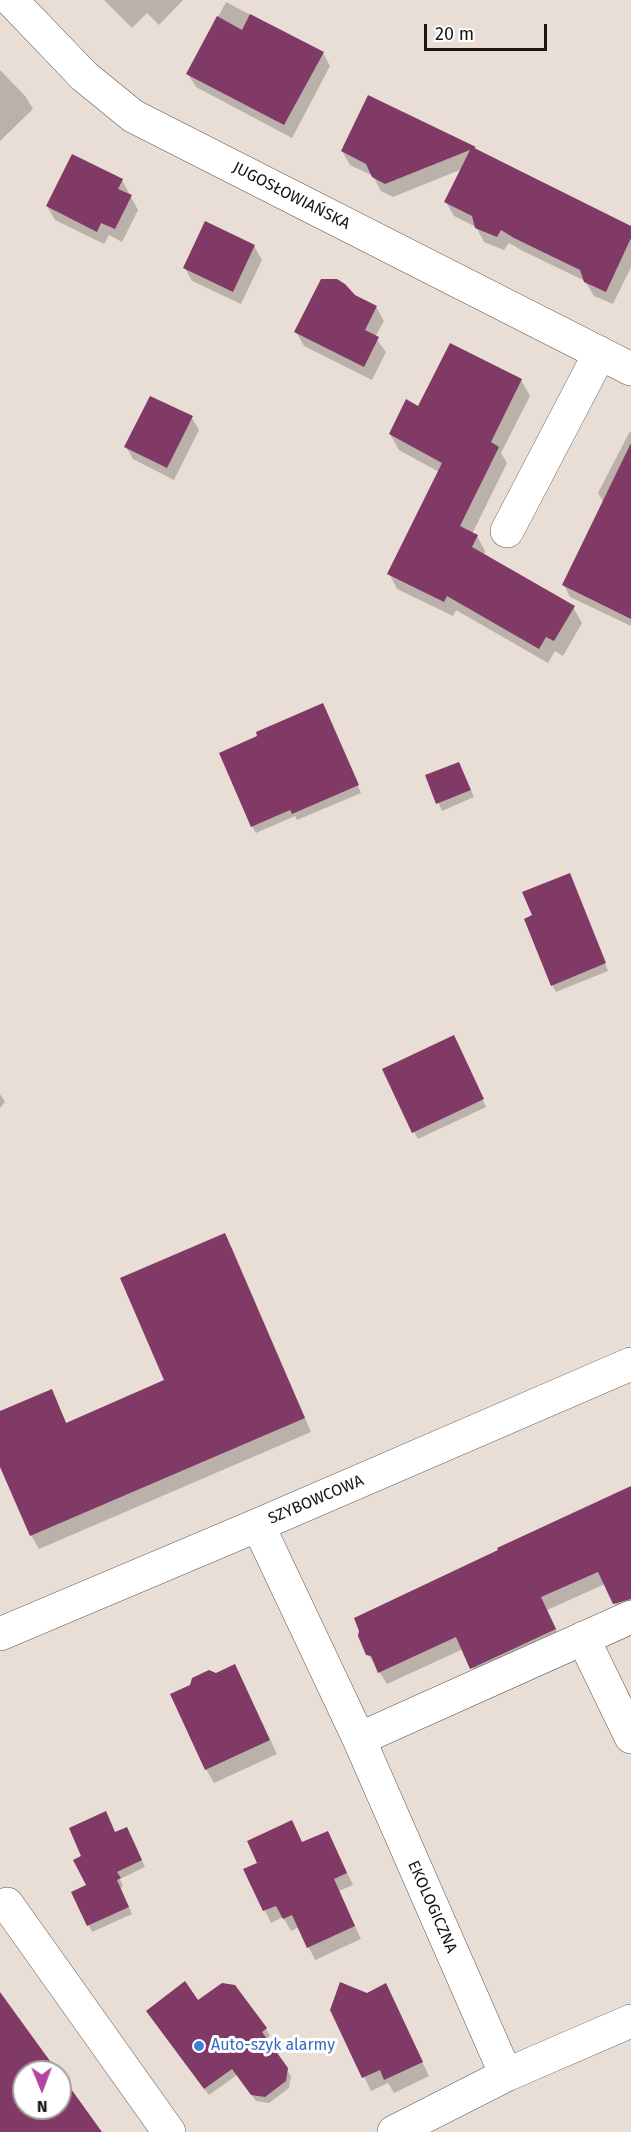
<!DOCTYPE html>
<html>
<head>
<meta charset="utf-8">
<style>
	body { margin:0 }
	#map { position:relative; width:631px; height:2132px; overflow:hidden; background:#e9ded6; font-family:"Fira Sans",sans-serif }
	canvas { display:block }
	.north { position:absolute; left:12px; top:2060px; width:60px; height:60px; box-sizing:border-box; background:#fff; border:2px solid #a3a1a0; border-radius:50%; rotate:179deg; font-size:16px; font-weight:700; line-height:24px; text-align:center; color:#181512 }
	.north::after { content:''; display:block; margin:auto; width:21px; height:27px; background:#b446a3; clip-path:polygon(50% 0,100% 100%,50% 72%,0 100%) }
	.scale { position:absolute; left:424px; top:24px; width:123px; height:27px; box-sizing:border-box; border:3px solid #181512; border-top:0; padding-left:8px; font-size:18px; line-height:21px; white-space:nowrap; color:#181512; -webkit-text-stroke:4px #fff; paint-order:stroke }
</style>
</head>
<body>
<div id="map">
<canvas width="631" height="2132"></canvas>
<div class="north">N</div>
<div class="scale">20 m</div>
</div>
<script>
const ctx = document.querySelector('canvas').getContext('2d');
ctx.lineJoin = 'round';
function fill(path, color) {
  ctx.fillStyle = color;
  ctx.fill(path, 'evenodd');
}
function toPath(rows) {
  const path = new Path2D();
  for (const r of rows) {
    path.moveTo(r[0], r[1]);
    for (let i = 2; i < r.length; i += 2) path.lineTo(r[i], r[i + 1]);
  }
  return path;
}
function stroke(path, color, width, dash) {
  ctx.strokeStyle = color;
  ctx.lineWidth = width;
  ctx.lineCap = dash ? 'butt' : 'round';
  ctx.setLineDash(dash || []);
  ctx.stroke(path);
}
function drawText(font, color, halo, rows, align = 'center') {
  ctx.font = font + ' "Fira Sans",sans-serif';
  ctx.lineWidth = 6;
  ctx.setLineDash([]);
  ctx.textBaseline = 'middle';
  ctx.strokeStyle = halo;
  ctx.fillStyle = color;
  for (const [text, x, y, turn = 0] of rows) {
    ctx.save();
    ctx.translate(x, y);
    ctx.rotate((+turn || 0) * Math.PI / 180);
    ctx.textAlign = isNaN(turn) ? turn : align;
    if (halo) ctx.strokeText(text, 0, 0);
    ctx.fillText(text, 0, 0);
    ctx.restore();
  }
}
const shadow = toPath([
	[104,0,183,0,159,25,147,13,132,28],
	[226,2,323,53,330,66,292,138,196,87,188,74],
	[0,70,26,97,33,109,0,141],
	[368,97,475,148,631,228,631,267,613,304,594,296,585,281,523,251,509,243,504,250,484,242,476,227,454,216,446,202,462,169,393,197,381,191,373,176,350,165,342,151],
	[122,180,138,210,122,242,109,235,104,244,55,220,47,206],
	[254,246,262,260,241,304,192,281,185,268],
	[354,296,376,307,384,321,375,337,386,352,372,380,304,346,296,332],
	[450,345,521,380,530,396,501,453,507,463,472,534,477,536,485,551,484,555,573,607,582,623,563,656,555,651,548,663,456,610,453,616,397,589,389,573,439,472,399,450,390,434,419,408],
	[192,418,199,430,174,480,133,459,126,447],
	[630,431,631,432,631,626,570,597,564,585,604,503,598,493],
	[326,712,361,793,297,820,295,816,256,833,252,826],
	[459,763,474,797,442,811,427,776],
	[573,882,608,971,556,992,552,985,534,916],
	[457,1044,486,1107,418,1139,414,1132],
	[0,1094,5,1102,0,1108],
	[224,1235,232,1248,311,1432,39,1549,31,1535,0,1463,0,1413,51,1390,67,1424,166,1381],
	[631,1488,631,1612,621,1616,605,1584,547,1610,562,1642,479,1680,463,1649,387,1684,368,1654],
	[242,1680,277,1754,214,1783,206,1769],
	[116,1834,131,1836,145,1867,120,1879,123,1886,120,1888,132,1914,92,1932,73,1892,88,1886,83,1857],
	[303,1844,334,1845,353,1885,339,1891,361,1939,315,1960,299,1927,291,1931,283,1917,271,1923,245,1870],
	[386,1985,429,2076,394,2093,388,2083,371,2091,332,2010],
	[152,2018,266,2029,270,2036,265,2039,291,2076,289,2088,269,2103,256,2101,237,2075,209,2095]
]);
const building = toPath([
	[250,14,324,52,284,125,186,74,217,16,242,30],
	[368,95,476,147,474,148,631,226,631,238,606,292,584,282,580,270,514,238,501,230,497,237,475,228,472,216,444,202,470,150,385,184,372,177,366,164,341,151],
	[72,154,123,179,118,189,132,195,115,229,101,223,97,232,46,206],
	[205,221,255,245,233,292,183,268],
	[321,279,337,279,345,284,355,295,377,306,365,330,379,337,364,367,294,332],
	[450,343,522,379,491,442,499,447,460,526,478,535,472,547,575,606,554,641,546,637,539,649,447,596,444,602,387,574,442,463,389,434,406,399,418,406],
	[150,396,193,416,167,468,124,447],
	[631,443,631,619,562,585],
	[323,703,359,785,292,814,290,810,251,827,219,753,257,736,256,732],
	[459,762,471,790,436,804,425,775],
	[570,873,606,963,551,986,524,919,532,915,522,892],
	[454,1035,484,1099,412,1133,382,1069],
	[225,1233,305,1418,30,1536,0,1467,0,1411,52,1389,66,1423,164,1380,120,1278],
	[631,1486,631,1599,613,1604,598,1572,541,1597,556,1629,498,1656,470,1669,456,1637,378,1673,371,1656,366,1655,358,1636,359,1631,354,1618,498,1550,497,1548],
	[235,1664,270,1740,205,1770,170,1694,190,1685,192,1678,209,1670,216,1673],
	[106,1811,115,1832,127,1827,142,1860,117,1872,121,1878,117,1880,129,1907,87,1926,71,1892,86,1885,73,1860,81,1856,69,1828],
	[292,1820,302,1842,328,1831,347,1873,334,1879,355,1926,307,1948,292,1915,283,1919,276,1906,263,1911,243,1869,257,1863,247,1841],
	[185,1981,198,2000,222,1983,235,1985,267,2028,262,2032,288,2068,286,2081,265,2097,251,2095,232,2069,204,2089,146,2011],
	[340,1982,367,1993,386,1983,423,2062,384,2080,380,2070,362,2078,330,2010],
	[0,1992,58,2072,24,2072,24,2108,60,2108,61,2075,102,2132,0,2132]
]);
const minor = toPath([
	[11,0,84,76,133,116,631,369],
	[507,531,600,353],
	[258,1525,359,1739,506,2075,394,2132],
	[0,1634,258,1525,631,1364],
	[583,1638,631,1737],
	[359,1739,631,1617],
	[7,1904,169,2132],
	[506,2075,631,2021]
]);
const markers = [
	[199,2046,6,"#3f7fe0"]
];
const streetNames = [
	["JUGOSŁOWIAŃSKA",291,196,27],
	["SZYBOWCOWA",316,1500,-23],
	["EKOLOGICZNA",432,1907,66]
];
const shopNames = [
	["Auto-szyk alarmy",211,2046]
];
fill(shadow, '#0003');
fill(building, '#813966');
stroke(minor, '#5f5650', 34);
stroke(minor, '#fff', 33);
for (const [x, y, r, color] of markers) {
  const dot = new Path2D();
  dot.arc(x, y, r, 0, 2 * Math.PI);
  ctx.fillStyle = color;
  ctx.fill(dot);
  stroke(dot, '#fff', 2);
}
drawText('16px', '#181512', '#fff', streetNames);
drawText('16px', '#366cbe', '#fff', shopNames, 'left');
</script>
</body>
</html>
